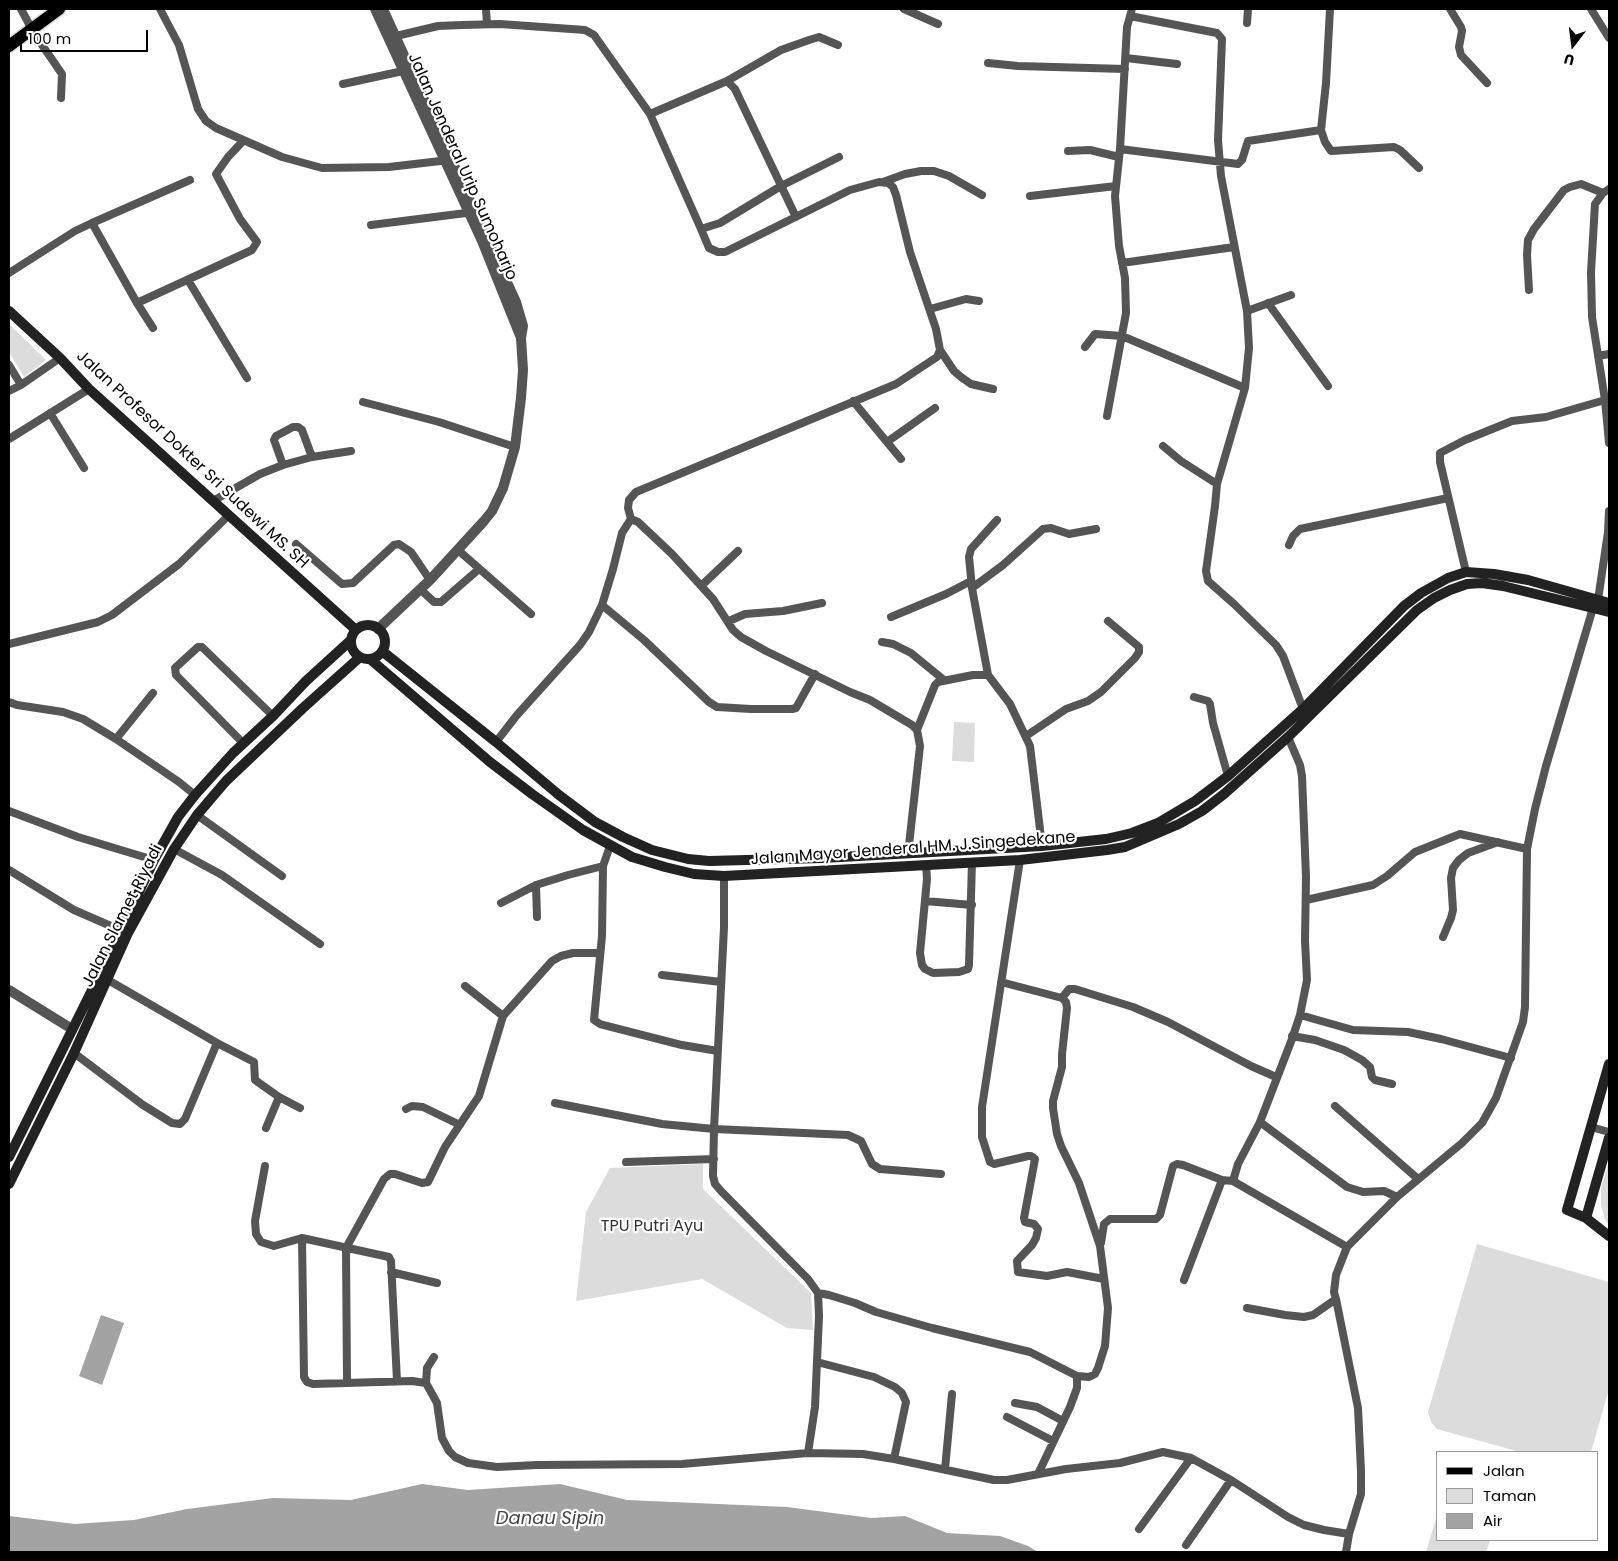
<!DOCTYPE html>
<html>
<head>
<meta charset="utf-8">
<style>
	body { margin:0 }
	#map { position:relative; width:1618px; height:1561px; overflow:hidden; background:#fff; font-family:Poppins,sans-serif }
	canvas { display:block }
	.frame { position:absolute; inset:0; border:10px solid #000; pointer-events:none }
	.legend { position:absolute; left:1436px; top:1451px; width:162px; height:90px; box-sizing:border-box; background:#fff; border:1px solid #999; margin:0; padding:6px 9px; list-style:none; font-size:15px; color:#000 }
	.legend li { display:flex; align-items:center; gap:10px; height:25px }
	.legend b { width:25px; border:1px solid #999 }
	.north { position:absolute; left:1548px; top:20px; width:50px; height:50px; -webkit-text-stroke:4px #fff; paint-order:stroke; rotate:195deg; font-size:14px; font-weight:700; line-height:20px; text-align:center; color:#000 }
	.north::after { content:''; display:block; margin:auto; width:18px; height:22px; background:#000; clip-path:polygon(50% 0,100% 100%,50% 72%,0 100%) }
	.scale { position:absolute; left:20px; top:30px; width:128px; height:22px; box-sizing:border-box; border:2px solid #000; border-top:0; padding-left:6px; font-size:15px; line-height:18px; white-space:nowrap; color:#000; -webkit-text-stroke:4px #fff; paint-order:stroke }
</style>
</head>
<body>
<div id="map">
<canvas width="1618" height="1561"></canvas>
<div class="frame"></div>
<ul class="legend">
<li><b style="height:6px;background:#000"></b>Jalan</li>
<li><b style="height:14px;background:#dcdcdc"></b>Taman</li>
<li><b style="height:14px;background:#a3a3a3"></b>Air</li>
</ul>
<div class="north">U</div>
<div class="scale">100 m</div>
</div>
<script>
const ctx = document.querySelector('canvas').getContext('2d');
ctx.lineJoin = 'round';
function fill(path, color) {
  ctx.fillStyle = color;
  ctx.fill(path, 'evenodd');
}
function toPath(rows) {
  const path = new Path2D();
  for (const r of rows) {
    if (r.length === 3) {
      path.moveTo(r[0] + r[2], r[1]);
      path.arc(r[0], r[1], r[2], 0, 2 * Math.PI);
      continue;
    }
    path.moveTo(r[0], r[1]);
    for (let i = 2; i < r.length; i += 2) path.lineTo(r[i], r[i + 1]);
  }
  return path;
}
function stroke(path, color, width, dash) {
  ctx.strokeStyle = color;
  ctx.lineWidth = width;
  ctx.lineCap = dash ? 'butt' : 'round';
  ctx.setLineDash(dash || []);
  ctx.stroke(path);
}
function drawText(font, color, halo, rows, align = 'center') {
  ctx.font = font + ' Poppins,sans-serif';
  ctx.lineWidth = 4.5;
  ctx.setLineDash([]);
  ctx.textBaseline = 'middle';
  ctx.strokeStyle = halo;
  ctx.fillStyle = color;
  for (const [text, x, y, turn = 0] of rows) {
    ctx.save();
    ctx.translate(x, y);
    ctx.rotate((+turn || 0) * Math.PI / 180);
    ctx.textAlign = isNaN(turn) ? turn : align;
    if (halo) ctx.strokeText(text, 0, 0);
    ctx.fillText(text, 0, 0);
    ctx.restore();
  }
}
const green = toPath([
	[9,324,46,360,24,377,9,352],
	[954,722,975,723,974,762,952,761],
	[1609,1161,1609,1225,1605,1220,1601,1205,1601,1188],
	[703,1164,703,1189,811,1293,813,1330,787,1328,702,1279,576,1301,586,1212,610,1168],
	[1477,1244,1609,1282,1609,1389,1591,1452,1520,1452,1437,1429,1431,1422,1428,1412],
	[1437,1515,1437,1540,1490,1540,1486,1552,1426,1552]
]);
const water = toPath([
	[101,1315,124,1323,102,1385,79,1376],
	[422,1484,468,1490,560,1484,627,1500,787,1507,871,1518,905,1516,947,1533,1000,1536,1028,1546,1038,1552,9,1552,9,1516,75,1524,134,1520,187,1509,273,1498,351,1500]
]);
const minor = toPath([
	[21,9,29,24],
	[160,9,179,45,198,109,206,121,216,128,282,157,322,168,389,167,449,160],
	[486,9,487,24],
	[904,9,938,24],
	[1330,9,1326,83,1321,130,1325,142,1331,151,1394,147,1400,150,1419,168],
	[1450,9,1461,27,1462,31,1459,47,1461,55,1487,83],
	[1591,9,1609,38],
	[1130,16,1217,33,1222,39,1218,140,1221,176,1247,311,1249,348,1245,388,1217,484,1215,506,1206,571,1208,581,1234,604,1276,645,1283,656,1303,709],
	[1247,23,1248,9],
	[31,29,62,74,61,98],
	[392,37,438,26,462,25,500,24,585,30,594,35,650,114,727,81,781,50,809,40,819,37,838,45],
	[1126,58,1177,64],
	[988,63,1018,66,1125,69],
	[727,81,735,89,796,217],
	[343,84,403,71],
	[650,114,701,229,720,223,781,186,839,157],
	[1120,149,1238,164,1242,160,1248,141,1321,130],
	[1068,151,1090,150,1119,157],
	[883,182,905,174,921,171,934,171,949,176,982,195],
	[1609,189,1603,193,1595,204,1591,272,1592,317,1605,400,1609,443],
	[1030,196,1116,186],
	[92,223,190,180],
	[371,225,474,212],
	[1122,263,1234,247],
	[9,273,75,231,92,223,137,303,252,250,257,242,240,219,216,174,228,157,243,141],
	[188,280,247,378],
	[1529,290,1527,255,1528,240,1534,229,1564,190,1570,187,1581,184,1603,193],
	[137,303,153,328],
	[1268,303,1328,386],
	[930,309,966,299,979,301],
	[1247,311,1291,295],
	[1085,347,1095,334,1122,336,1245,388],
	[940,350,954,371,961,377,971,384,993,389],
	[1598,356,1609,354],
	[9,365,21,385],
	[9,391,21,385,60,358],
	[853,401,901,459],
	[363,402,439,422,515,447],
	[50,413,84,468],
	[1107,416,1126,313,1125,278,1119,246,1115,196,1120,149,1127,27,1132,9],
	[9,439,89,389],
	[887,442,935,408],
	[1163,446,1181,461,1217,484],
	[283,465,274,440,276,436,293,427,298,427,302,430,312,457],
	[213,501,260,474,283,465,312,457,351,451],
	[631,519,628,508,629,500,636,492,896,384,937,357,940,350,936,329,910,252,896,195,893,187,888,183,879,182,850,190,725,252,718,252,709,248,701,229],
	[631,519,638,522,672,554,713,599,733,630,741,637,766,651,850,692,870,700,912,725,917,730,920,746,908,854],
	[997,520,971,549,969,557,972,588,988,675,1010,704,1030,746,1042,846],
	[296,544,342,584,353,583,394,545,399,544,411,552,430,580],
	[1289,545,1293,536,1300,529,1448,498],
	[458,550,531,614],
	[1466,572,1440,462,1440,453,1465,440,1512,421,1546,417,1605,400],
	[701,586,738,551],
	[972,588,1003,565,1043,529,1051,528,1069,534,1096,529],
	[420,589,434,602,441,602,479,569],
	[1598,600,1608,532,1609,511],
	[602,605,644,640,709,702,717,707,751,709,792,709,796,708,815,674],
	[891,617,946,594,971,581],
	[729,621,745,614,783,611,822,603],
	[882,642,893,644,911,653,944,680],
	[9,644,98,622,112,615,179,564,229,515],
	[1194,697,1208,701,1210,704,1213,723,1228,776],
	[9,702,17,705,63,712,83,719,116,739,179,782,195,795],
	[917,730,935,685,938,682,973,675,988,675],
	[1026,736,1066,709,1088,701,1101,692,1135,658,1139,652,1139,647,1108,621],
	[1288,737,1300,765,1302,776,1306,877,1305,941,1307,980,1300,1015,1292,1039,1260,1122,1238,1164,1233,1181,1347,1247],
	[116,739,153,693],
	[496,742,517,715,580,645,589,632,602,605,613,569,622,533,631,519],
	[243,743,176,675,175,668,198,647,202,647,273,716],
	[9,811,78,837,154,860],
	[197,815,282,876],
	[610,846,603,866,602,936,594,1020,600,1024,682,1045,718,1051],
	[174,849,222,875,320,944],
	[1020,860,982,1107,982,1137,990,1162,994,1164,1028,1156,1031,1156,1035,1159,1024,1218,1025,1222,1034,1224,1038,1229,1036,1238,1032,1245,1017,1261,1018,1272,1047,1276,1067,1272,1104,1279],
	[926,865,927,879,920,953,922,965,925,969,933,973,959,972,968,969,969,965,972,862],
	[9,870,74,910,120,930],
	[724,876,724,927,714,1129,713,1176,715,1184,721,1191,808,1279,818,1293,819,1316,815,1407,808,1453],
	[536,885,537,917],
	[1306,900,1373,885,1387,876,1415,852,1460,834,1527,849],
	[925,901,972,905],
	[501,903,536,885,568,875,603,866],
	[1443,937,1451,918,1453,910,1451,878,1453,868,1459,860,1468,853,1498,842],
	[662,975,721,982],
	[108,980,217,1043,254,1062,255,1080,279,1097,300,1108],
	[1001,982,1062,998,1066,1002,1067,1008,1062,1054,1062,1067,1053,1101,1053,1108,1057,1134,1061,1146,1079,1183,1100,1246,1108,1308,1105,1346,1098,1368,1095,1374,1089,1377,1077,1376],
	[465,986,503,1016],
	[1062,998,1069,989,1075,989,1133,1007,1168,1022,1251,1066,1276,1077],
	[1300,1015,1353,1030,1408,1032,1441,1039,1511,1058],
	[1292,1036,1315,1040,1344,1050,1362,1060,1370,1067,1372,1077,1375,1080,1392,1084],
	[74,1053,143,1105,172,1123,180,1124,185,1119,217,1043],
	[555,1103,662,1124,714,1129,848,1135,861,1141,872,1164,880,1169,941,1174],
	[1335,1106,1418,1179],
	[406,1109,412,1106,423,1107,460,1125],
	[1260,1122,1347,1187,1363,1192,1384,1191,1397,1197],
	[1591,1127,1609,1132],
	[266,1128,279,1097],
	[626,1162,714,1159],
	[265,1166,255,1221,256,1234,261,1242,274,1246,302,1238,389,1257,391,1261,397,1381],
	[302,1238,304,1377,307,1382,313,1384,412,1381,426,1383],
	[1101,1243,1104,1224,1110,1219,1156,1219,1160,1215,1173,1166,1177,1164,1183,1165,1222,1180,1233,1181],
	[391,1272,437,1283],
	[1184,1280,1222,1180],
	[818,1293,829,1295,855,1303,876,1312,932,1328,1030,1352,1077,1376,1077,1388,1070,1407,1038,1474],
	[1247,1308,1285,1315,1304,1317,1313,1315,1336,1299],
	[434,1357,427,1368,426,1383,437,1403,442,1438,449,1451,455,1457,468,1463,497,1467,537,1465,682,1464,808,1453,863,1454,894,1459,994,1480,1007,1480,1066,1469,1120,1463,1163,1452,1191,1458,1231,1480,1288,1517,1304,1525,1324,1530,1349,1534],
	[817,1362,874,1377,895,1387,902,1393,906,1402,894,1459],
	[347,1383,346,1248,384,1179,390,1174,395,1174,422,1183,428,1182,445,1147,479,1096,503,1016,552,961,561,956,573,953,600,953],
	[1015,1403,1037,1407,1063,1421],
	[1007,1417,1053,1441],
	[945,1469,952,1394],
	[1139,1529,1191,1458],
	[1186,1545,1231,1480],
	[1346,1552,1349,1534,1361,1494,1361,1471,1358,1408,1336,1299,1334,1292,1336,1275,1347,1247,1397,1197,1462,1143,1482,1123,1496,1098,1523,1022,1525,1007,1527,849,1535,809,1546,766,1593,608]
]);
const tertiary = toPath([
	[375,9,482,241,521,338],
	[378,629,430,580,484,521,492,511,503,488,515,447,521,398,523,370,521,338,523,326,516,302,383,9],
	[9,990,72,1029]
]);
const secondary = toPath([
	[9,311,60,358,89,389,356,630],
	[368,642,17],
	[382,651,496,742,559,795,595,822,623,837,652,850,688,859,709,861,822,858,1042,846,1106,839,1132,833,1158,823,1195,801,1228,776,1303,709,1404,606,1421,593,1448,578,1466,572,1494,574,1528,580,1609,603],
	[370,659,490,762,532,794,583,830,632,857,665,867,694,874,724,876,1020,860,1107,850,1125,847,1179,824,1202,811,1224,794,1288,737,1417,610,1434,598,1450,590,1467,584,1482,583,1503,586,1609,612],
	[1609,1064,1567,1210,1586,1218,1609,1236],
	[9,1157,101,972,154,860,178,817,195,795,233,753,273,716,306,681,351,640],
	[9,1184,74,1053,128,933,174,849,197,815,226,781,303,708,360,657],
	[1586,1218,1609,1138]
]);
const primary = toPath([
	[9,46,59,9]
]);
const streetNames = [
	["Jalan Jenderal Urip Sumoharjo",462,167,66],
	["Jalan Profesor Dokter Sri Sudewi MS. SH",192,460,43],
	["Jalan Mayor Jenderal HM. J.Singedekane",913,849,-4],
	["Jalan Slamet Riyadi",123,916,-63]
];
const parkNames = [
	["TPU Putri Ayu",652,1227]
];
const waterNames = [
	["Danau Sipin",550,1519]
];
fill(green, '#dcdcdc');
fill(water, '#a3a3a3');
stroke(primary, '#dbdbdb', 15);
stroke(minor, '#555', 8);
stroke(tertiary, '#555', 10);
stroke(secondary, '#222', 10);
stroke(primary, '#000', 12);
drawText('16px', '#000', '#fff', streetNames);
drawText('16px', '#333', '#fff', parkNames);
drawText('italic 18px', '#444', '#fff', waterNames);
</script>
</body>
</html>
